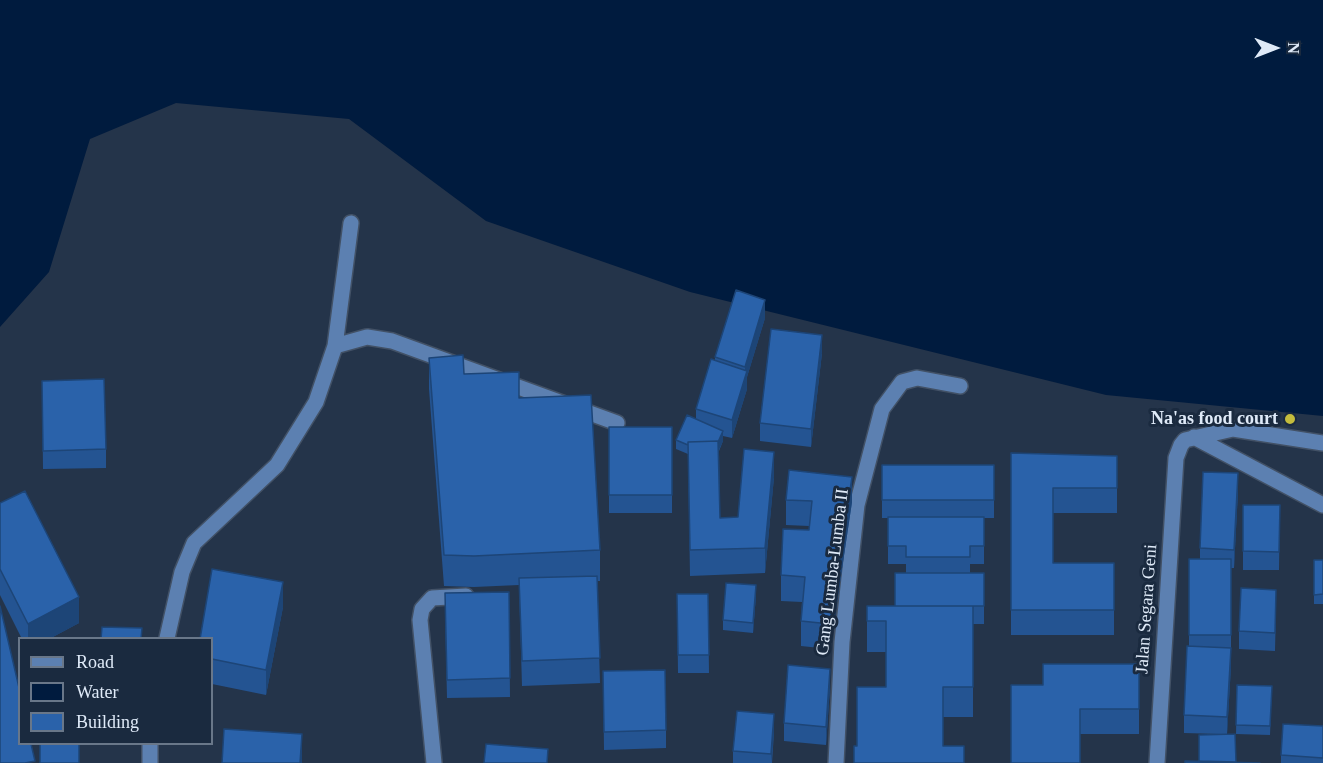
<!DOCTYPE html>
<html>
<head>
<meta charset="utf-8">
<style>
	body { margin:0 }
	#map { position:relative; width:1323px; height:763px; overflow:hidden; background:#24344a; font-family:Georgia,serif }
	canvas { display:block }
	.legend { position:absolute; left:18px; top:637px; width:195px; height:108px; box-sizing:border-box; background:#1a2a3f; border:2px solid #697789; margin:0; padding:8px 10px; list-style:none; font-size:18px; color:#dfeaf8 }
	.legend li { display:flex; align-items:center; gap:12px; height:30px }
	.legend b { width:30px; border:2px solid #697789 }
	.north { position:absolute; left:1245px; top:18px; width:60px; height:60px; -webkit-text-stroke:4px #1a2a3f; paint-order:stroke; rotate:90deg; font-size:16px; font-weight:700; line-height:24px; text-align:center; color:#dfeaf8 }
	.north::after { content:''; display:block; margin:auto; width:21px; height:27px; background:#dfeaf8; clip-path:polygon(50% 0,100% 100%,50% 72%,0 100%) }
</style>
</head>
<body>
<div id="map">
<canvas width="1323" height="763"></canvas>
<ul class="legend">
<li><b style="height:8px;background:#5c80b1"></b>Road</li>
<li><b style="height:16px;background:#001b3e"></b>Water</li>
<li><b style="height:16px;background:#2a62aa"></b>Building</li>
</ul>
<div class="north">N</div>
</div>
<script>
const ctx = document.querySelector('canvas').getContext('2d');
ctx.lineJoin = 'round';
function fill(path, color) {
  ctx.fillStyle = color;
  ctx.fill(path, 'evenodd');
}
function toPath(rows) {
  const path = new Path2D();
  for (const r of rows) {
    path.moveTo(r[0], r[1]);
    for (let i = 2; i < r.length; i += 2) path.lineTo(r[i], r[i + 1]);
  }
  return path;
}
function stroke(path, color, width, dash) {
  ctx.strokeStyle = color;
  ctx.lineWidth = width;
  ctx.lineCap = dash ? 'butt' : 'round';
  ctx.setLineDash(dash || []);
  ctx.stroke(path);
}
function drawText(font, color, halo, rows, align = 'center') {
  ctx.font = font + ' Georgia,serif';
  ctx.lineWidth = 6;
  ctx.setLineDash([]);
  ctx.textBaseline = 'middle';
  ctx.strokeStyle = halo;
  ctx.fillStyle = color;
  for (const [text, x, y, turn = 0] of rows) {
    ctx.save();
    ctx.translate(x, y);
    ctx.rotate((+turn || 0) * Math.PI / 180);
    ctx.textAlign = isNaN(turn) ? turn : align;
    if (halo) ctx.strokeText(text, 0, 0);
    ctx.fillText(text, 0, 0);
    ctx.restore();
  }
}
const water = toPath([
	[0,0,1323,0,1323,416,1106,395,690,292,486,221,349,119,176,103,90,139,49,272,0,327]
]);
const minor = toPath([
	[335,346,367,337,392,341,617,423],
	[1194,437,1323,505],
	[167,638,182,572,194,543,277,465,316,402,335,346,351,223],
	[150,763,150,744],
	[434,763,420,620,422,609,432,598,466,596],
	[836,763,842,642,857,505,882,409,902,382,917,378,960,386],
	[1157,763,1176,458,1181,445,1185,440,1233,429,1323,443]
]);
const wall = toPath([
	[765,318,747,377,747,389,732,438,723,436,723,441,719,451,720,518,738,517,774,477,765,573,690,576,688,454,676,449,676,440,696,419,696,409,715,361,715,357],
	[822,353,811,447,760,441,760,423],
	[429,358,519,398,600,550,600,581,597,581,600,683,522,686,519,585,474,587,444,586,429,389],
	[42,381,106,449,106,468,43,469],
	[609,427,672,427,672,513,609,513],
	[1011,453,1117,456,1117,513,1053,513,1053,563,1114,563,1114,635,1011,635],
	[882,465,994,465,994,518,984,518,984,564,970,564,970,573,984,573,984,624,973,624,973,717,943,717,857,746,886,687,886,652,867,652,867,606,895,606,906,573,906,564,888,564,888,518,882,518],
	[1238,491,1234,568,1231,568,1231,666,1227,734,1199,761,1220,734,1184,733,1184,715,1189,646,1189,559,1200,559,1200,548],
	[786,500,852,502,830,649,801,646,801,621,802,602,781,601,781,575,809,530,809,526,786,525],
	[0,503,79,623,49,639,22,639,0,595],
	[1243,505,1280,505,1279,570,1243,570],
	[1314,560,1323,560,1323,604,1314,604],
	[509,592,510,697,447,698,445,611],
	[677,594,708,594,709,673,678,673],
	[756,595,753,633,723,630,723,620],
	[283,607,266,695,212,684,212,639],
	[1276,608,1275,651,1239,649,1239,631],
	[1139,664,1139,734,1080,734,1043,685],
	[603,671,666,730,666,748,604,750],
	[1237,685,1272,686,1270,735,1236,734],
	[830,687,826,745,784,741,784,723],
	[1323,726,1323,763,1281,763,1281,755],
	[774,732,772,763,733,763,733,751]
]);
const shadedWall = toPath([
	[765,300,765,318,747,377,747,389,732,438,732,420,745,379,745,367],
	[822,335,822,353,811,447,811,429],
	[723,431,723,441,712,465,712,456],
	[774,452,774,477,765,573,765,548],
	[1238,473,1238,491,1234,568,1234,550],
	[852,477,852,502,830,649,830,624],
	[283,582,283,607,266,695,266,670],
	[756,585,756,595,753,633,753,623],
	[79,597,79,623,49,639,28,639,28,624],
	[1231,648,1231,666,1227,735,1227,717],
	[830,669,830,687,826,745,826,727],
	[774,714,774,732,771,763,771,754],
	[302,734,302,763,300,763]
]);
const building = toPath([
	[736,290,765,300,745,367,715,357,736,290],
	[771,329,822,335,811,429,760,423,771,329],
	[463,355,464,374,519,372,519,398,591,395,600,550,474,556,444,555,429,358,463,355],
	[711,359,747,371,732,420,696,409,711,359],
	[104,379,106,449,43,451,42,381,104,379],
	[687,415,723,431,718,442,718,441,688,442,688,445,676,440,687,415],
	[609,427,672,427,672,495,609,495,609,427],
	[718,441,720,518,738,517,744,449,774,452,765,548,690,550,688,442,718,441],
	[1011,453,1117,456,1117,488,1053,488,1053,563,1114,563,1114,610,1011,610,1011,453],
	[882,465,994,465,994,500,882,500,882,465],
	[789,470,852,477,830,624,801,621,805,577,781,575,783,529,809,530,812,501,786,500,789,470],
	[1203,472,1238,473,1234,550,1200,548,1203,472],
	[25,491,79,597,28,624,0,569,0,503,25,491],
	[1243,505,1280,505,1279,552,1243,551,1243,505],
	[888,517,984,517,984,546,970,546,970,557,906,557,906,546,888,546,888,517],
	[1189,559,1231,559,1231,635,1189,635,1189,559],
	[1314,560,1323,560,1323,594,1314,595,1314,560],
	[212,569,283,582,266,670,212,659,212,639,200,639,212,569],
	[895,573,984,573,984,606,895,606,895,573],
	[597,576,600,658,522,661,519,578,597,576],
	[726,583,756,585,753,623,723,620,726,583],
	[1241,588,1276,590,1275,633,1239,631,1241,588],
	[509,592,510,678,447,680,445,593,509,592],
	[677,594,708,594,709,655,678,655,677,594],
	[0,606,20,692,20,744,31,744,35,761,25,763,0,763,0,606],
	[867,606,973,606,973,687,943,687,943,746,964,746,964,763,854,763,854,746,857,746,857,687,886,687,886,621,867,621,867,606],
	[102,627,142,628,141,639,101,639,102,627],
	[1187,646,1231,648,1227,717,1184,715,1187,646],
	[1043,664,1139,664,1139,709,1080,709,1080,763,1011,763,1011,685,1043,685,1043,664],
	[788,665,830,669,826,727,784,723,788,665],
	[665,670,666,730,604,732,603,671,665,670],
	[1237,685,1272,686,1270,726,1236,725,1237,685],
	[737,711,774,714,771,754,733,751,737,711],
	[1283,724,1323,726,1323,758,1281,755,1283,724],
	[224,729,302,734,300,763,222,763,224,729],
	[1235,734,1236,762,1199,761,1199,735,1235,734],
	[40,744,79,744,79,763,40,763,40,744],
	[486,744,548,749,547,763,484,763,486,744],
	[1185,761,1260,763,1185,763,1185,761]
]);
const markers = [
	[1290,419,6,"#c4bc3d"]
];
const poiNames = [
	["Na'as food court",1278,419]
];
const streetNames = [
	["Gang Lumba-Lumba II",833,572,-83],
	["Jalan Segara Geni",1147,609,-86]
];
fill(water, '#001b3e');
stroke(minor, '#425166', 18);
stroke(minor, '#5c80b1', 15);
fill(wall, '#245492');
fill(shadedWall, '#1d4577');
fill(building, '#2a62aa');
stroke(building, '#1d4577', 1.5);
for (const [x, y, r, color] of markers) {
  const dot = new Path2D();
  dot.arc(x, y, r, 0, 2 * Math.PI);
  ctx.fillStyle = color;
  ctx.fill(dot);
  stroke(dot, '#1a2a3f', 2);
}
drawText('bold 18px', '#dfeaf8', '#1a2a3f', poiNames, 'right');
drawText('18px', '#dfeaf8', '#1a2a3f', streetNames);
</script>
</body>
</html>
